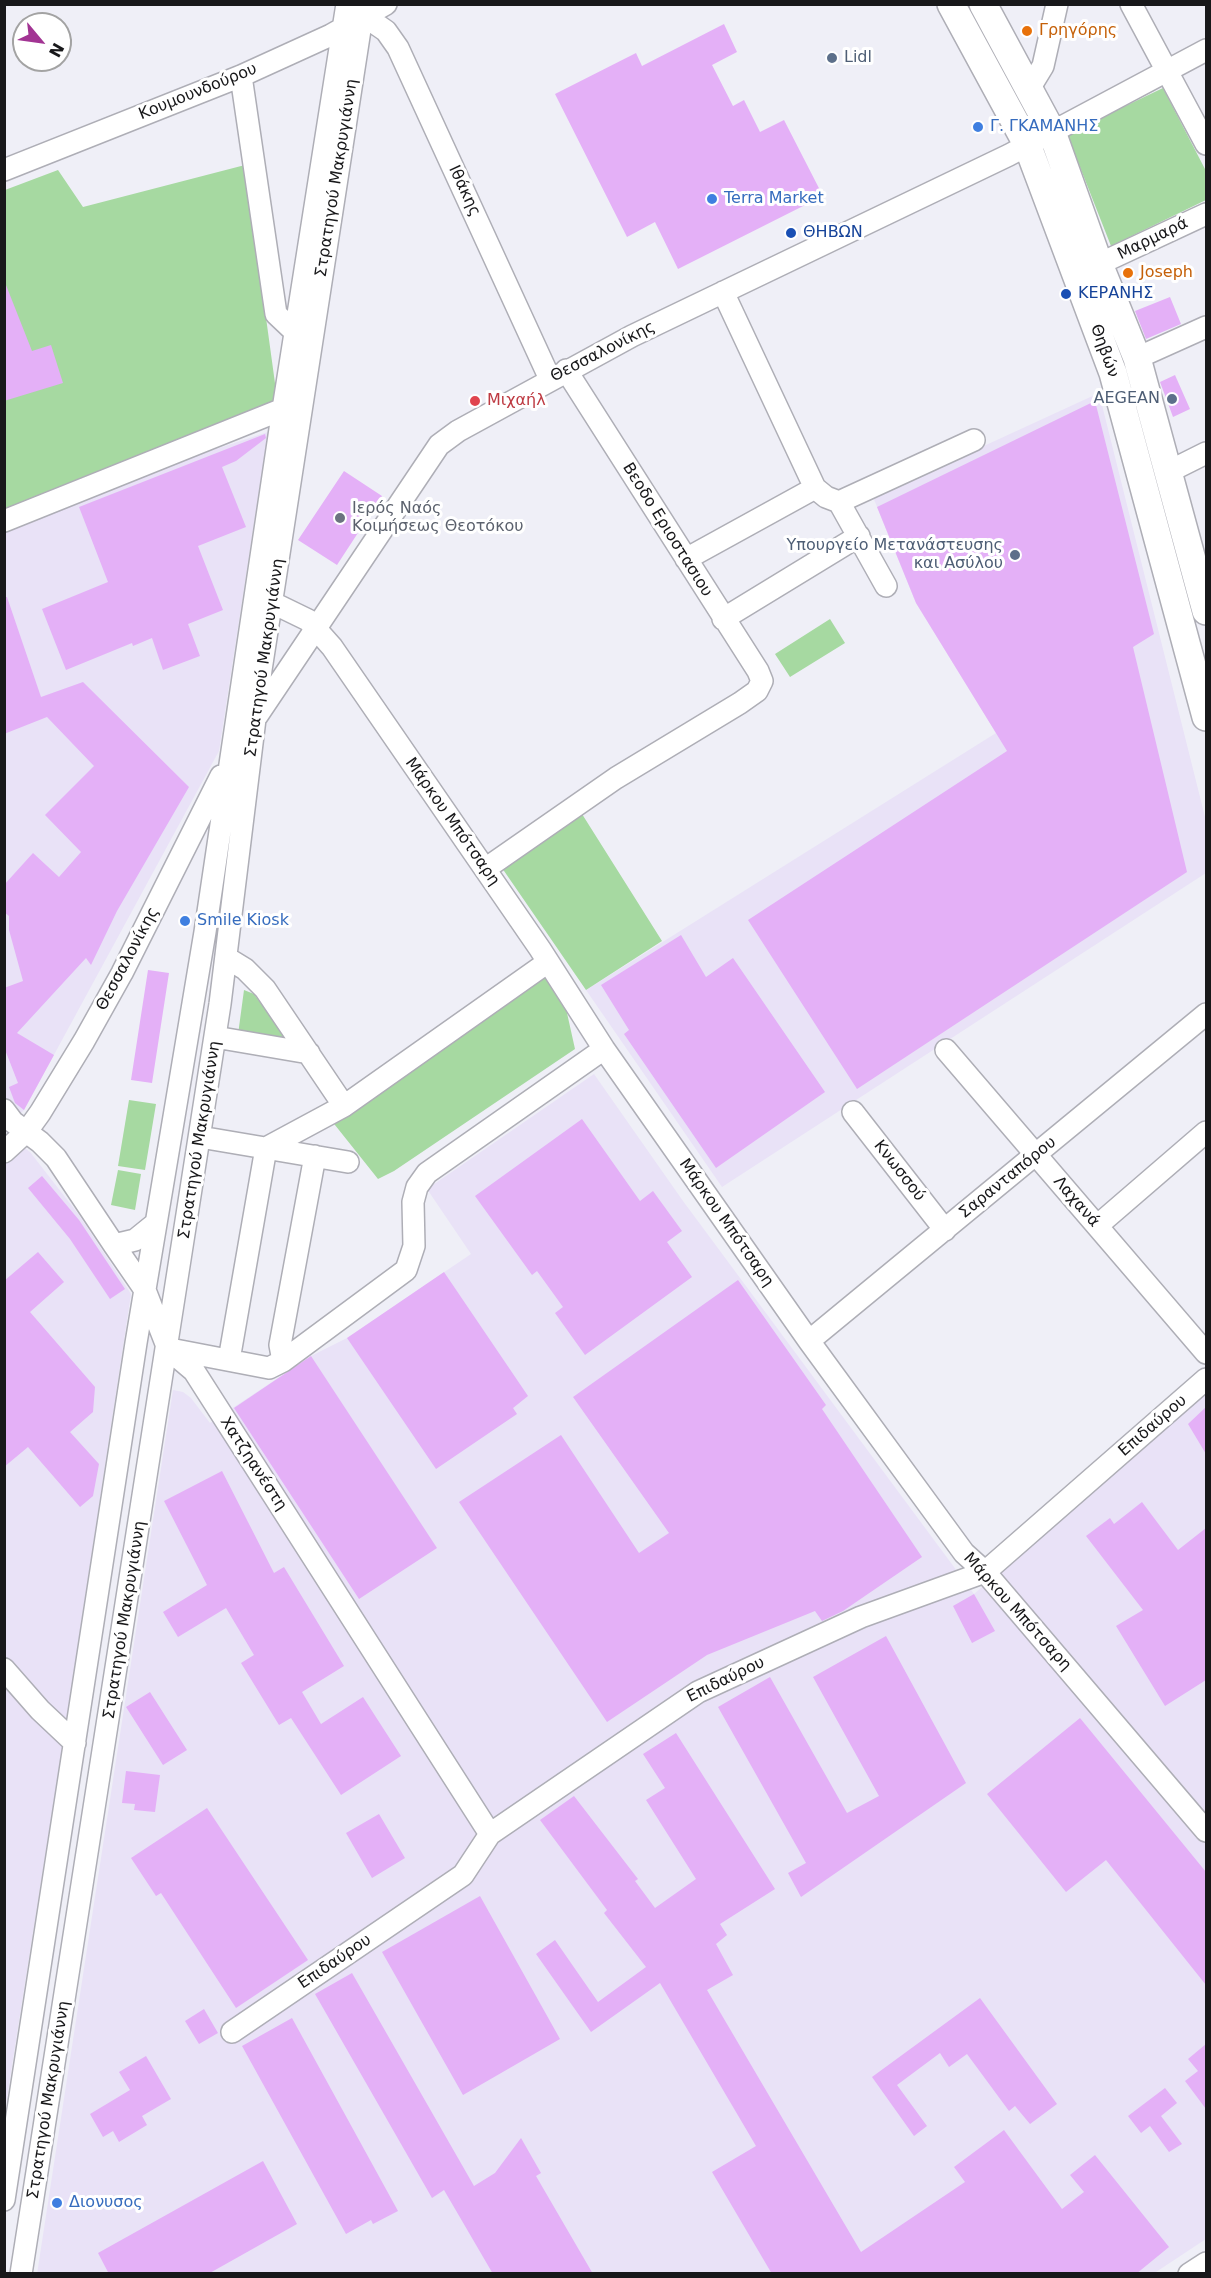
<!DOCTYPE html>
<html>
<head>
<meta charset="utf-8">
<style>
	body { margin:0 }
	#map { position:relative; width:1211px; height:2278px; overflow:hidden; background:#efeff7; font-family:"DejaVu Sans",sans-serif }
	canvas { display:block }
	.frame { position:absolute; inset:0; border:6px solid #18181a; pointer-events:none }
	.north { position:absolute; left:12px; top:12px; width:60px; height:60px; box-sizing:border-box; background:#fff; border:2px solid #a3a3a3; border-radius:50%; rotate:119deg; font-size:16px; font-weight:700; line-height:24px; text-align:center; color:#18181a }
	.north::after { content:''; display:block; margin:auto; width:21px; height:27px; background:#a23493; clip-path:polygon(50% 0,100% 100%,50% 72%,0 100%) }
</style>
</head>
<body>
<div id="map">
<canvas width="1211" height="2278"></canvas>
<div class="frame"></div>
<div class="north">N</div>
</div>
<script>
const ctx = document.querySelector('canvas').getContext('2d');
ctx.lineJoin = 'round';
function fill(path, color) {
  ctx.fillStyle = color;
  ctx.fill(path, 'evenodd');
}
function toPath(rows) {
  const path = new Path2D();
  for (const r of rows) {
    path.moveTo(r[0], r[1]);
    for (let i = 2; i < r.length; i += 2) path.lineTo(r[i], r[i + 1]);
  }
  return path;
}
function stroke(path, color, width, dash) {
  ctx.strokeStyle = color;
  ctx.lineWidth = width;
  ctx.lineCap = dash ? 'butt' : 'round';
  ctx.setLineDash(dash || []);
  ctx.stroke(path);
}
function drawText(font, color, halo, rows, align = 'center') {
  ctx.font = font + ' "DejaVu Sans",sans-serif';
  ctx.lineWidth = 6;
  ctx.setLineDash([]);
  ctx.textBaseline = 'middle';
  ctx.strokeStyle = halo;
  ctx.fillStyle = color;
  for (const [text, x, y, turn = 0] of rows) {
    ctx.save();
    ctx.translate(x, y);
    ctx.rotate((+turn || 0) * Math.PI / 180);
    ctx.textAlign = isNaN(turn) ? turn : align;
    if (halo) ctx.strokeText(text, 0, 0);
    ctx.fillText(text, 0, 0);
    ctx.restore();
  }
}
const industrial = toPath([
	[1099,393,1206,821,1206,873,722,1187,586,990,996,733,916,603,873,497],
	[268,432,219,751,24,1110,5,1129,5,518],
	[594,1074,683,1201,974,1594,1206,1394,1206,2239,1153,2274,37,2274,173,1390,183,1392,191,1398,210,1423,311,1356,347,1338,471,1254,427,1189],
	[5,1134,30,1152,79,1215,131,1294,66,1723,5,2110]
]);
const green = toPath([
	[1163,88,1206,171,1206,200,1111,246,1067,134],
	[245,165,278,405,5,510,5,190,58,170,83,207],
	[830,619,845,643,790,677,775,654],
	[582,814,662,941,586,990,502,868],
	[543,972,565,1004,575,1049,394,1171,378,1179,331,1120],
	[244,990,254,994,291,1044,237,1042],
	[129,1100,156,1104,145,1170,118,1166],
	[118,1170,141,1174,135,1210,111,1205]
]);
const building = toPath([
	[724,24,737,52,712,65,733,106,744,100,760,132,784,120,823,196,678,269,655,222,627,237,555,94,636,53,642,66],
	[4,280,32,351,51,345,63,383,4,401],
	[1170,297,1181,324,1146,339,1135,311],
	[1175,375,1190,409,1173,417,1160,382],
	[1095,401,1154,634,1133,647,1187,872,857,1089,748,920,1007,751,916,603,877,507],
	[265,434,266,438,236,461,222,467,246,527,198,546,223,610,188,624,200,656,163,670,152,638,133,646,132,643,66,670,42,609,108,582,79,507],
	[344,471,382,496,337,565,298,540],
	[4,597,7,597,41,697,83,682,189,787,117,911,91,965,86,958,17,1033,54,1055,24,1110,15,1103,9,1087,18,1083,4,1047,4,988,23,981,9,930,9,916,4,912,4,885,33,853,59,877,81,852,45,815,94,766,47,717,4,734],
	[681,935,706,977,733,958,825,1092,716,1168,624,1034,629,1030,601,985],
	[148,970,169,973,152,1083,131,1080],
	[582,1119,640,1201,653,1191,682,1231,667,1242,692,1277,585,1355,555,1313,563,1307,537,1271,532,1275,475,1196],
	[42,1176,79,1220,125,1289,110,1299,70,1239,28,1188],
	[38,1252,64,1282,30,1312,95,1387,93,1412,70,1432,99,1464,93,1496,80,1507,28,1447,4,1467,4,1281],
	[444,1272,528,1396,513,1408,517,1414,436,1469,347,1338],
	[738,1280,826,1405,822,1409,922,1557,843,1611,822,1621,815,1611,707,1655,607,1722,459,1502,561,1435,639,1553,669,1533,573,1397],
	[311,1356,437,1548,359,1599,234,1408],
	[1206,1407,1206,1454,1188,1424],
	[222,1471,274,1573,284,1567,344,1666,302,1692,321,1724,363,1697,401,1756,341,1795,291,1718,279,1725,241,1663,254,1655,226,1608,178,1637,163,1612,207,1585,164,1501],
	[1142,1502,1178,1550,1206,1528,1206,1680,1165,1706,1116,1626,1143,1610,1086,1536,1110,1518,1114,1524],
	[974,1594,995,1631,972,1643,953,1606],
	[886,1636,966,1783,801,1897,788,1873,806,1863,718,1707,770,1677,847,1813,879,1796,813,1677],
	[150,1692,187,1750,163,1765,126,1707],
	[1080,1718,1206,1872,1206,1985,1106,1860,1066,1892,987,1794],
	[676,1733,775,1889,720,1924,727,1935,716,1944,733,1975,707,1990,861,2252,965,2182,954,2167,1004,2130,1062,2209,1084,2192,1070,2175,1095,2155,1169,2247,1136,2274,772,2274,712,2172,756,2146,660,1983,591,2032,536,1954,555,1940,598,2002,646,1967,604,1913,607,1910,540,1820,574,1796,638,1879,635,1881,655,1908,696,1879,646,1800,665,1788,643,1754],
	[126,1771,160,1775,155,1812,134,1810,135,1804,122,1803],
	[207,1808,308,1960,236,2008,161,1893,156,1896,131,1858],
	[379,1814,405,1858,372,1878,346,1833],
	[480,1896,560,2039,463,2095,382,1952],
	[352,1973,474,2186,495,2173,521,2138,541,2173,536,2176,593,2274,493,2274,444,2190,432,2198,315,1994],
	[980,1998,1057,2104,1030,2124,1015,2106,1009,2111,967,2054,949,2067,940,2053,897,2085,927,2126,914,2136,872,2077],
	[204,2009,218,2033,199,2044,185,2021],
	[292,2018,398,2211,373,2224,371,2220,346,2234,242,2046],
	[1206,2044,1206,2109,1185,2081,1198,2071,1188,2059],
	[146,2056,171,2099,142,2116,147,2125,119,2142,113,2131,103,2137,90,2114,130,2090,119,2072],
	[1165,2088,1177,2103,1161,2116,1182,2144,1169,2152,1150,2126,1141,2133,1128,2116],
	[263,2161,297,2224,208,2274,109,2274,98,2253]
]);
const minor = toPath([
	[1131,4,1206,144],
	[361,19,373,22,386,31,398,48,550,379],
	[241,76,276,314,295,332],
	[1029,89,1043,66,1057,4],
	[4,170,241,76,331,35,386,4],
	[1099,264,1206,214],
	[723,292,815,488,826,497,839,502,974,440],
	[1137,358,1206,327],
	[1168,472,1206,453],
	[839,502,886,586],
	[4,521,283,409,292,409],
	[686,559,815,488],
	[271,602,308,620,332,647,540,949,604,1049,809,1341,964,1553,985,1572,1206,1831],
	[723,619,859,536],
	[257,716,439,445,458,431,632,336,1009,155,1206,50],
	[485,869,616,778,740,703,757,691,762,681,758,671,566,370],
	[227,958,245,969,265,989,344,1106],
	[215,1037,309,1053],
	[946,1050,1206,1353],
	[4,1110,13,1122,40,1142,56,1158,114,1245,145,1290,168,1349,194,1371,490,1834],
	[853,1112,945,1230],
	[200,1137,348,1162],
	[4,1152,27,1131,40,1113,84,1041,122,973,221,776],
	[1097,1226,1206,1132],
	[114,1245,135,1240,156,1223],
	[809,1341,1206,1014],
	[170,1349,269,1368,283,1361,406,1270,414,1246,413,1202,417,1187,427,1173,604,1049],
	[229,1360,266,1148,344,1106,548,962],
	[283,1361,280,1345,315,1156],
	[4,1669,40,1710,75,1743],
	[232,2032,463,1875,490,1834,698,1692,861,1617,985,1572,1206,1379],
	[4,2200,136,1343,205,932,283,409,347,4],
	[21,2274,220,1004,261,670,364,4],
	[1189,2274,1206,2263]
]);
const major = toPath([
	[951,4,1027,144,1113,373,1206,717],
	[983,4,1052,132,1099,264,1137,358,1206,611]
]);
const markers = [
	[1027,31,6,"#e8710a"],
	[832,58,6,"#5c6f8a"],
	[978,127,6,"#3f7fe0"],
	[712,199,6,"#3f7fe0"],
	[791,233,6,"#1a4fb4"],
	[1128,273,6,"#e8710a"],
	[1066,294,6,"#1a4fb4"],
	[1172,399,6,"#5c6f8a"],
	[475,401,6,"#e0444e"],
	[340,518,6,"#6b7280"],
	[1015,555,6,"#5c6f8a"],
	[185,921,6,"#3f7fe0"],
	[57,2203,6,"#3f7fe0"]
];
const foodNames = [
	["Γρηγόρης",1039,31],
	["Joseph",1140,273]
];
const serviceNames = [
	["Lidl",844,58,"left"],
	["AEGEAN",1160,399],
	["Υπουργείο Μετανάστευσης",1003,546],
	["και Ασύλου",1003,564]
];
const streetNames = [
	["Κουμουνδούρου",198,92,-22],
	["Στρατηγού Μακρυγιάννη",337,178,-81],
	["Ιθάκης",464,191,65],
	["Μαρμαρά",1153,239,-26],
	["Θηβών",1104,351,70],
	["Θεσσαλονίκης",603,352,-27],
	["Βεοδο Εριοστασιου",667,530,58],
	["Στρατηγού Μακρυγιάννη",265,658,-82],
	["Μάρκου Μπότσαρη",452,822,55],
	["Θεσσαλονίκης",128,959,-62],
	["Στρατηγού Μακρυγιάννη",200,1140,-81],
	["Κνωσσού",899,1171,52],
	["Σαρανταπόρου",1008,1178,-39],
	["Λαχανά",1076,1202,49],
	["Μάρκου Μπότσαρη",726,1223,55],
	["Επιδαύρου",1153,1426,-41],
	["Χατζηανέστη",253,1464,57],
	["Μάρκου Μπότσαρη",1017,1612,48],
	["Στρατηγού Μακρυγιάννη",125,1620,-81],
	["Επιδαύρου",726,1680,-26],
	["Επιδαύρου",335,1962,-34],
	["Στρατηγού Μακρυγιάννη",49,2100,-81]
];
const shopNames = [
	["Γ. ΓΚΑΜΑΝΗΣ",990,127],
	["Terra Market",724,199],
	["Smile Kiosk",197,921],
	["Διονυσος",69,2203]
];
const transitNames = [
	["ΘΗΒΩΝ",803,233],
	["ΚΕΡΑΝΗΣ",1078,294]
];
const healthNames = [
	["Μιχαήλ",487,401]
];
const worshipNames = [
	["Ιερός Ναός",352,509],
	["Κοιμήσεως Θεοτόκου",352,527]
];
fill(industrial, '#e9e2f7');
fill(green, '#a6d9a1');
fill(building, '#e4b0f7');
stroke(minor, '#aeaeb6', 24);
stroke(major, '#aeaeb6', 30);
stroke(minor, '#fff', 21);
stroke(major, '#fff', 27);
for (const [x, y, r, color] of markers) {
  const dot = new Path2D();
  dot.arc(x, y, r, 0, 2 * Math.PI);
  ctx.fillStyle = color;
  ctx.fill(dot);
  stroke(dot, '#fff', 2);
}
drawText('16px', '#c56008', '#fff', foodNames, 'left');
drawText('16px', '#4e5e75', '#fff', serviceNames, 'right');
drawText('16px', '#18181a', '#fff', streetNames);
drawText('16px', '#366cbe', '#fff', shopNames, 'left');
drawText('16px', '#164399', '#fff', transitNames, 'left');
drawText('16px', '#be3a42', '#fff', healthNames, 'left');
drawText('16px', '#5b616d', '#fff', worshipNames, 'left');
</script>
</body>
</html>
